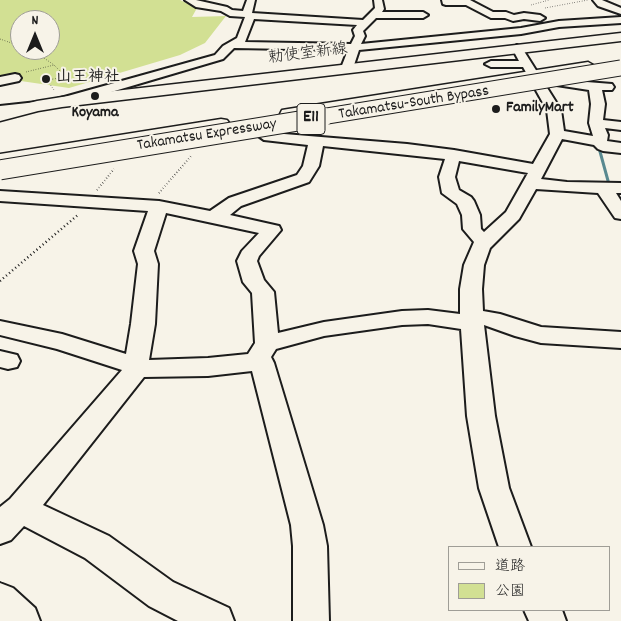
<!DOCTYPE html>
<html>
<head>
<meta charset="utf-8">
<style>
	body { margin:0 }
	#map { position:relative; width:621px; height:621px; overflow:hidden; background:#f7f3e8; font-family:Dekko,"Klee One",sans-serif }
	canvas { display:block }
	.legend { position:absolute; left:448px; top:546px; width:162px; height:65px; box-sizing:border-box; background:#f7f3e8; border:1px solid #9f9d96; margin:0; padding:6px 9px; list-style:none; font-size:15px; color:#1c1c1c }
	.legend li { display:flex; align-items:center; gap:10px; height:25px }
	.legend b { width:25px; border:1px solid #9f9d96 }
	.north { position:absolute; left:10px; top:10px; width:50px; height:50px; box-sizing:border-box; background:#f7f3e8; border:1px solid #9f9d96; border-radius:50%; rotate:0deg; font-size:14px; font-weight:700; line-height:20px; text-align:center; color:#1c1c1c }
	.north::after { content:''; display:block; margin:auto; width:18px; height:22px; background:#1c1c1c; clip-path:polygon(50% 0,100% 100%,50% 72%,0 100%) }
</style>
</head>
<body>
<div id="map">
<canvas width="621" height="621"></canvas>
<ul class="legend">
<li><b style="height:6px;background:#f7f3e8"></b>道路</li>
<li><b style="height:14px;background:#d2e093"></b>公園</li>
</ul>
<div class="north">N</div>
</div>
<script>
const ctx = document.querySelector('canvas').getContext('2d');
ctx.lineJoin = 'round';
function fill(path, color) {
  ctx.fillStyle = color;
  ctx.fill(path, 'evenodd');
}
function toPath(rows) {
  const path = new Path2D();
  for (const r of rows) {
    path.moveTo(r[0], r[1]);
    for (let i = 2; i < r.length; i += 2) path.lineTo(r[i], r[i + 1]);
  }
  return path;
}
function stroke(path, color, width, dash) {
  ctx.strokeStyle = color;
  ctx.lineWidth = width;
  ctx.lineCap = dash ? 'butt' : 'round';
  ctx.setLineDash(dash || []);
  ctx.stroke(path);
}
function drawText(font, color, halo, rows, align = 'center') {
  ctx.font = font + ' Dekko,"Klee One",sans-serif';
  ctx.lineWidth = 4;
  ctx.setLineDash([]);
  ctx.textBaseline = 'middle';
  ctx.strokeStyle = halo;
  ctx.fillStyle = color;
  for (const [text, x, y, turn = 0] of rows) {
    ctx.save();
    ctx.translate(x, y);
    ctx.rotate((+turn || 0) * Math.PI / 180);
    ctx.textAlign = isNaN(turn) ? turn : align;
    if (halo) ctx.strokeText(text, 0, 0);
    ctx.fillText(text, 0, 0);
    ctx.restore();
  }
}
const green = toPath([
	[0,0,180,0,197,8,192,17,226,16,205,43,180,55,69,88,0,78],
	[20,20,50,20,50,50,20,50]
]);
const stream = toPath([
	[599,148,610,188]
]);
const pathFar2 = toPath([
	[531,5,549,0],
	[545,8,588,0],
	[0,39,20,46],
	[54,65,66,77,47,80,54,90],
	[26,72,54,65,44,58,43,53,32,50]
]);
const pathFar1 = toPath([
	[97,190,114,169],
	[159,193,191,156]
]);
const path = toPath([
	[0,281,79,214]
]);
const minor = toPath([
	[185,0,196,0,227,7,232,10,243,11,247,0,255,0,252,13,363,20,375,8,374,0,382,0,384,9,382,12,423,12,428,15,423,18,376,18,363,31,365,36,361,44,521,28,559,21,621,17,621,23,559,27,521,34,359,50,353,68,347,71,341,68,348,50,234,48,223,59,67,105,57,105,55,102,57,99,215,55,223,46,237,38,245,17,230,16,221,11,196,7,185,0],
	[254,19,357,25,353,30,355,36,351,44,245,42,254,19],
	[442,0,470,0,493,12,506,12,514,15,524,13,540,15,545,18,540,21,524,19,513,21,505,18,491,18,466,5,446,5,443,4,442,0],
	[593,0,602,0,621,8,621,14,598,6,593,0],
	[517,45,522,48,561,110,564,131,593,136,589,123,591,104,589,90,550,84,548,81,550,78,554,77,574,81,612,84,614,87,612,90,602,90,605,104,603,120,621,122,621,130,605,128,608,135,607,141,621,143,621,153,603,151,598,149,594,145,562,139,541,179,567,182,621,183,621,193,616,193,621,201,621,219,615,218,598,193,536,189,519,219,490,248,484,265,482,289,483,311,500,314,541,327,621,332,621,348,541,343,515,336,484,325,495,416,509,488,531,547,499,547,479,488,467,416,461,329,428,324,402,325,324,336,276,349,271,357,274,363,323,525,327,546,329,621,293,621,293,546,291,525,252,371,208,376,144,377,43,505,109,536,173,582,229,608,234,621,178,621,149,606,85,558,24,526,11,540,0,544,0,507,10,499,122,370,57,349,0,335,0,321,62,334,126,354,131,324,138,264,134,251,148,211,0,201,0,191,159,201,210,211,229,198,297,175,303,166,308,145,264,140,250,130,252,127,257,126,272,133,407,144,454,150,533,164,550,134,547,110,523,67,491,67,485,64,491,61,519,61,512,48,517,45],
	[323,146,445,159,439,177,442,193,457,204,462,215,463,229,474,242,464,265,460,289,460,314,428,310,402,311,324,322,278,333,274,292,264,280,257,261,259,256,281,230,279,226,230,215,241,206,309,182,319,166,323,146],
	[459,161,528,173,506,212,484,232,481,229,480,215,474,201,471,197,459,190,455,177,459,161],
	[166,213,259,233,242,251,237,261,243,282,252,293,255,343,248,354,208,358,149,360,155,324,158,264,154,251,166,213],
	[15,74,19,75,21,78,19,81,0,85,0,77,15,74],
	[37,102,42,103,44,106,42,109,0,114,0,106,37,102],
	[0,351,17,355,20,361,17,367,8,369,0,367,0,351],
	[0,583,13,588,35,608,40,621,0,621,0,583],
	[524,610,562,610,566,621,529,621,524,610]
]);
const major = toPath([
	[621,33,621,41,62,107,38,111,0,121,0,111,37,101,62,97,621,33]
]);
const highway = toPath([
	[588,62,595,66,593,69,288,119,282,118,280,114,282,110,288,109,588,62],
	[221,119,227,120,230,124,227,128,0,166,0,154,221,119]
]);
const highwayBridgeFar1 = toPath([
	[315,118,621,68]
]);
const highwayBridge = toPath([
	[0,170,323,117]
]);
const markers = [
	[46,79,5,"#1c1c1c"],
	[95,96,5,"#1c1c1c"],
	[496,109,5,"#1c1c1c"]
];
const farStreetnames = [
	["勅使室新線",308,55,-7],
	["Takamatsu-South Bypass",414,104,-9],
	["Takamatsu Expressway",207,136,-9]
];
const farPoinames = [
	["山王神社",56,79],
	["FamilyMart",506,109],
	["Koyama",95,114,"center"]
];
const shields = [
	[311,119,28]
];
const shieldNames = [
	["E11",311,119]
];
fill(green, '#d2e093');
stroke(stream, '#598990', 3);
stroke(minor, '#1c1c1c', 4);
stroke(major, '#1c1c1c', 3);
stroke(highway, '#1c1c1c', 3);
stroke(pathFar2, '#1c1c1c', 1, [0.5, 2]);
stroke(pathFar1, '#1c1c1c', 2, [0.5, 2.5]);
stroke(path, '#1c1c1c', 2.5, [1, 3]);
fill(minor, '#f7f3e8');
fill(major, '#f7f3e8');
fill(highway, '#f7f3e8');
stroke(highwayBridgeFar1, '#1c1c1c', 17, []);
stroke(highwayBridge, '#1c1c1c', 21, []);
stroke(highwayBridgeFar1, '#f7f3e8', 15);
stroke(highwayBridge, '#f7f3e8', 19);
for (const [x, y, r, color] of markers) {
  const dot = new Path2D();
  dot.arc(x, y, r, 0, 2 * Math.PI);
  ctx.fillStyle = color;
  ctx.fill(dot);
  stroke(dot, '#f7f3e8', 2);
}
drawText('16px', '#1c1c1c', '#f7f3e8', farStreetnames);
drawText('bold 16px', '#1c1c1c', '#f7f3e8', farPoinames, 'left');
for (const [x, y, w] of shields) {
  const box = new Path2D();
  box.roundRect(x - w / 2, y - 15.5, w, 31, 4);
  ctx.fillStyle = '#f7f3e8';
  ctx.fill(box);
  stroke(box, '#1c1c1c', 1);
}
drawText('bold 18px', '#1c1c1c', null, shieldNames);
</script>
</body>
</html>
